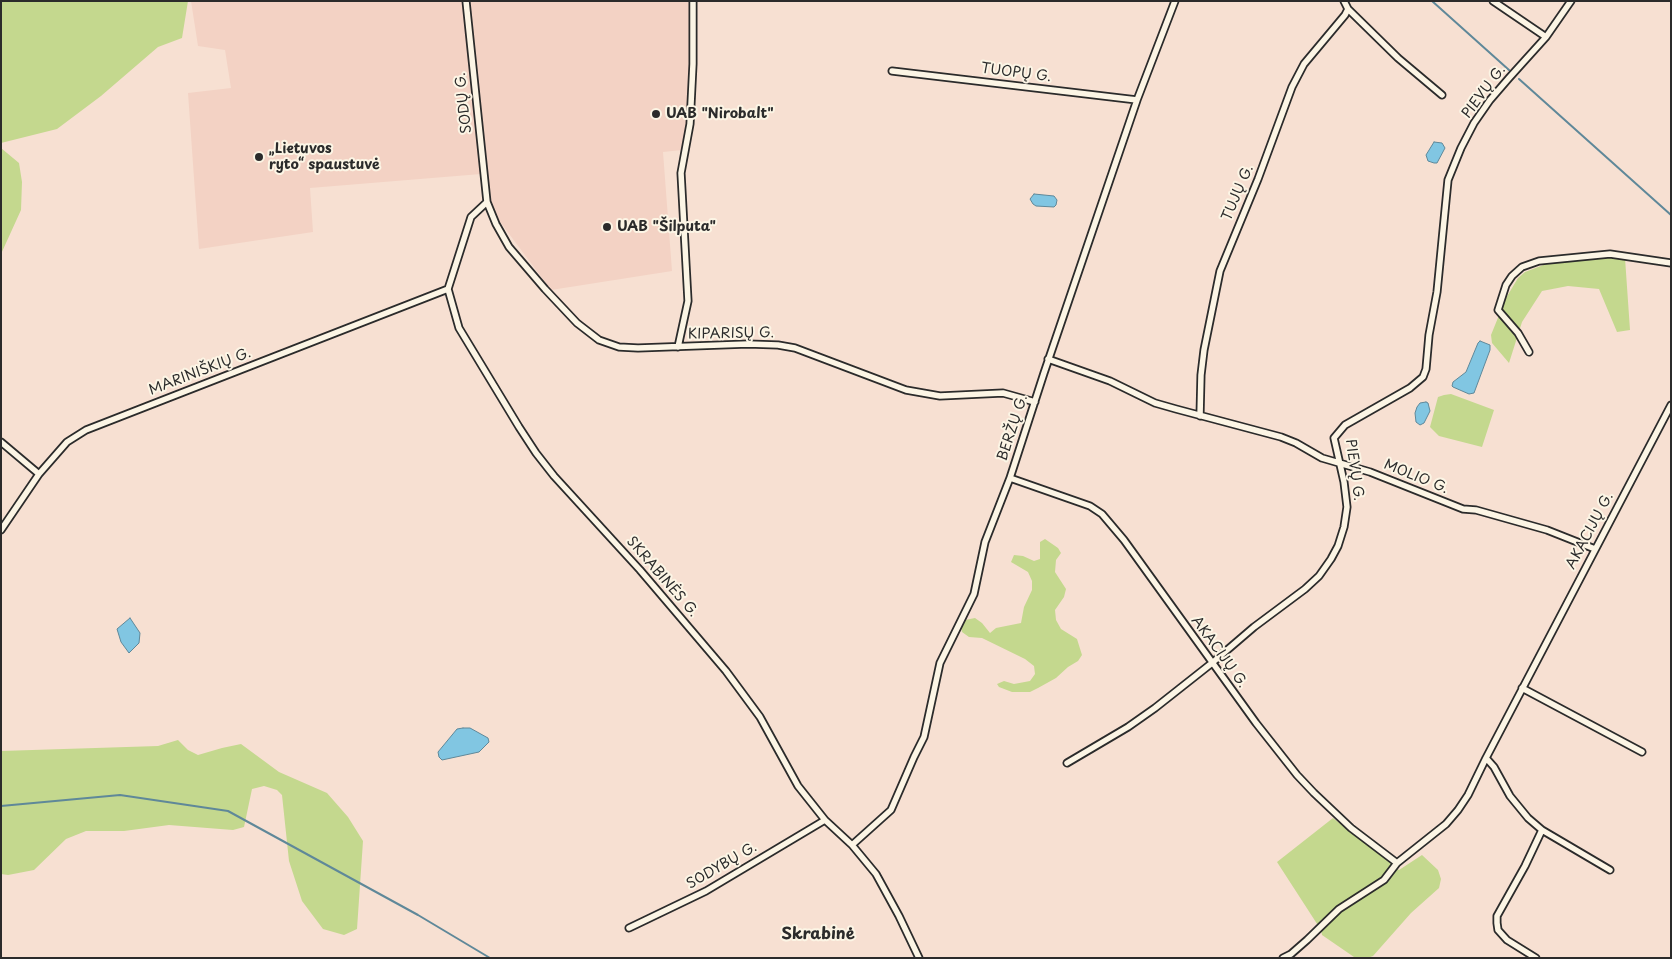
<!DOCTYPE html>
<html>
<head>
<meta charset="utf-8">
<style>
	body { margin:0 }
	#map { position:relative; width:1672px; height:959px; overflow:hidden; background:#f7e0d2; font-family:"Playpen Sans",sans-serif }
	canvas { display:block }
	.frame { position:absolute; inset:0; border:2px solid #2b2b2b; pointer-events:none }
</style>
</head>
<body>
<div id="map">
<canvas width="1672" height="959"></canvas>
<div class="frame"></div>
</div>
<script>
const ctx = document.querySelector('canvas').getContext('2d');
ctx.lineJoin = 'round';
function fill(path, color) {
  ctx.fillStyle = color;
  ctx.fill(path, 'evenodd');
}
function toPath(rows) {
  const path = new Path2D();
  for (const r of rows) {
    path.moveTo(r[0], r[1]);
    for (let i = 2; i < r.length; i += 2) path.lineTo(r[i], r[i + 1]);
  }
  return path;
}
function stroke(path, color, width, dash) {
  ctx.strokeStyle = color;
  ctx.lineWidth = width;
  ctx.lineCap = dash ? 'butt' : 'round';
  ctx.setLineDash(dash || []);
  ctx.stroke(path);
}
function drawText(font, color, halo, rows, align = 'center') {
  ctx.font = font + ' "Playpen Sans",sans-serif';
  ctx.lineWidth = 4;
  ctx.setLineDash([]);
  ctx.textBaseline = 'middle';
  ctx.strokeStyle = halo;
  ctx.fillStyle = color;
  for (const [text, x, y, turn = 0] of rows) {
    ctx.save();
    ctx.translate(x, y);
    ctx.rotate((+turn || 0) * Math.PI / 180);
    ctx.textAlign = isNaN(turn) ? turn : align;
    if (halo) ctx.strokeText(text, 0, 0);
    ctx.fillText(text, 0, 0);
    ctx.restore();
  }
}
const built = toPath([
	[191,1,462,1,481,174,310,188,313,232,199,249,188,93,231,88,225,50,198,46],
	[470,1,690,1,691,64,687,123,682,150,663,152,672,271,551,290,492,211]
]);
const green = toPath([
	[1,1,188,1,182,38,158,47,101,96,57,129,1,143],
	[1,148,19,163,22,182,21,210,1,254],
	[1612,257,1625,258,1630,330,1617,332,1599,289,1568,286,1542,291,1522,322,1509,363,1492,343,1491,335,1506,298,1518,278,1525,272,1546,264],
	[1451,394,1494,410,1482,447,1439,436,1430,427,1438,397,1444,395],
	[1045,539,1058,548,1061,553,1056,560,1055,572,1066,589,1064,597,1055,610,1056,620,1061,629,1077,639,1082,655,1078,661,1068,667,1056,678,1038,688,1030,692,1012,692,999,687,997,684,1004,681,1014,684,1030,681,1035,674,1034,666,1025,659,982,638,969,637,962,632,961,626,965,620,975,618,982,623,990,633,996,628,1021,623,1024,607,1032,590,1032,581,1028,572,1011,562,1014,555,1023,556,1034,561,1040,559,1040,542],
	[178,740,188,750,198,755,222,748,241,744,279,772,327,793,348,817,363,841,357,929,344,935,323,929,302,901,289,861,282,795,277,790,264,786,252,789,244,827,233,830,169,825,124,831,86,831,66,839,34,870,8,875,1,874,1,751,158,746],
	[1333,818,1399,870,1422,855,1438,870,1441,879,1439,888,1411,913,1373,956,1367,958,1354,957,1322,935,1321,930,1277,862]
]);
const water = toPath([
	[1434,142,1442,143,1445,148,1437,163,1434,163,1428,161,1426,155,1434,142],
	[1034,194,1054,196,1057,200,1056,205,1054,207,1036,206,1033,204,1030,199,1034,194],
	[1480,341,1490,345,1490,350,1474,393,1469,394,1453,387,1452,386,1453,382,1466,372,1478,343,1480,341],
	[1426,402,1428,403,1430,411,1424,423,1420,425,1416,422,1415,413,1417,407,1420,403,1426,402],
	[130,618,140,633,139,643,129,653,121,642,117,629,130,618],
	[463,728,470,728,488,738,489,742,479,752,442,760,439,757,438,752,457,729,463,728]
]);
const stream = toPath([
	[1432,1,1509,70],
	[1519,79,1671,215],
	[1,806,120,795,228,811,418,915,490,958]
]);
const street = toPath([
	[466,1,487,202,496,224,509,247,545,289,577,323,599,340,619,347,638,348,748,344,778,345,795,348,906,390,940,396,1003,393,1035,402],
	[1493,1,1546,37],
	[1348,9,1398,58,1442,95],
	[892,71,1137,100],
	[487,202,471,217,448,289,459,328,519,427,536,453,554,476,640,570,726,671,760,717,798,786,825,820,852,845,876,874,899,916,919,958],
	[678,347,688,301,681,173,690,124,693,64,693,1],
	[1529,352,1518,333,1498,310,1506,285,1512,276,1522,267,1539,261,1610,254,1671,263],
	[1048,359,1110,381,1155,403,1176,409,1281,437,1296,443,1322,458,1370,472,1463,509,1476,510,1547,530,1595,549],
	[1200,416,1201,375,1204,350,1220,271,1258,179,1292,87,1304,64,1345,15,1348,9,1344,1],
	[1,442,39,474],
	[1010,478,1090,506,1102,514,1124,540,1256,723,1297,775,1314,793,1351,828,1397,863],
	[1,530,39,474,67,442,86,430,448,289],
	[1522,688,1642,752],
	[1486,758,1494,767,1510,796,1528,818,1542,830,1610,870],
	[1067,763,1128,727,1155,708,1212,663,1254,627,1305,589,1319,576,1331,559,1338,546,1344,527,1347,507,1344,482,1334,438,1345,425,1410,388,1423,377,1426,369,1429,335,1437,292,1448,180,1461,148,1474,123,1490,100,1509,78,1546,37,1571,1],
	[852,845,891,810,914,757,924,737,940,663,974,594,985,542,1010,478,1044,373,1137,100,1175,1],
	[629,928,706,891,825,820],
	[1283,958,1291,954,1307,940,1339,909,1384,880,1397,863,1446,824,1458,810,1468,795,1486,758,1671,405],
	[1536,958,1507,940,1498,930,1497,923,1497,916,1525,866,1542,830]
]);
const markers = [
	[656,114,5,"#2b2b2b"],
	[259,157,5,"#2b2b2b"],
	[607,227,5,"#2b2b2b"]
];
const streetNames = [
	["TUOPŲ G.",1016,73,7],
	["PIEVŲ G.",1484,92,-53],
	["SODŲ G.",464,103,-96],
	["TUJŲ G.",1238,193,-67],
	["KIPARISŲ G.",731,334,-1],
	["MARINIŠKIŲ G.",200,372,-21],
	["BERŽŲ G.",1013,428,-72],
	["PIEVŲ G.",1354,470,82],
	["MOLIO G.",1416,477,22],
	["AKACIJŲ G.",1590,531,-62],
	["SKRABINĖS G.",662,577,49],
	["AKACIJŲ G.",1219,652,54],
	["SODYBŲ G.",722,866,-30]
];
const poiNames = [
	["UAB \"Nirobalt\"",666,114],
	["„Lietuvos",269,149],
	["ryto“ spaustuvė",269,165],
	["UAB \"Šilputa\"",617,227]
];
const quarterNames = [
	["Skrabinė",818,935]
];
fill(built, '#f3d2c4');
fill(green, '#c4d88e');
fill(water, '#81c6e2');
stroke(water, '#5f8899', 1);
stroke(stream, '#5f8899', 2);
stroke(street, '#2b2b2b', 9);
stroke(street, '#fcf5e5', 5.5);
for (const [x, y, r, color] of markers) {
  const dot = new Path2D();
  dot.arc(x, y, r, 0, 2 * Math.PI);
  ctx.fillStyle = color;
  ctx.fill(dot);
  stroke(dot, '#fcf5e5', 2);
}
drawText('14px', '#2b2b2b', '#fcf5e5', streetNames);
drawText('bold 14px', '#2b2b2b', '#fcf5e5', poiNames, 'left');
drawText('bold 16px', '#2b2b2b', '#fcf5e5', quarterNames);
</script>
</body>
</html>
